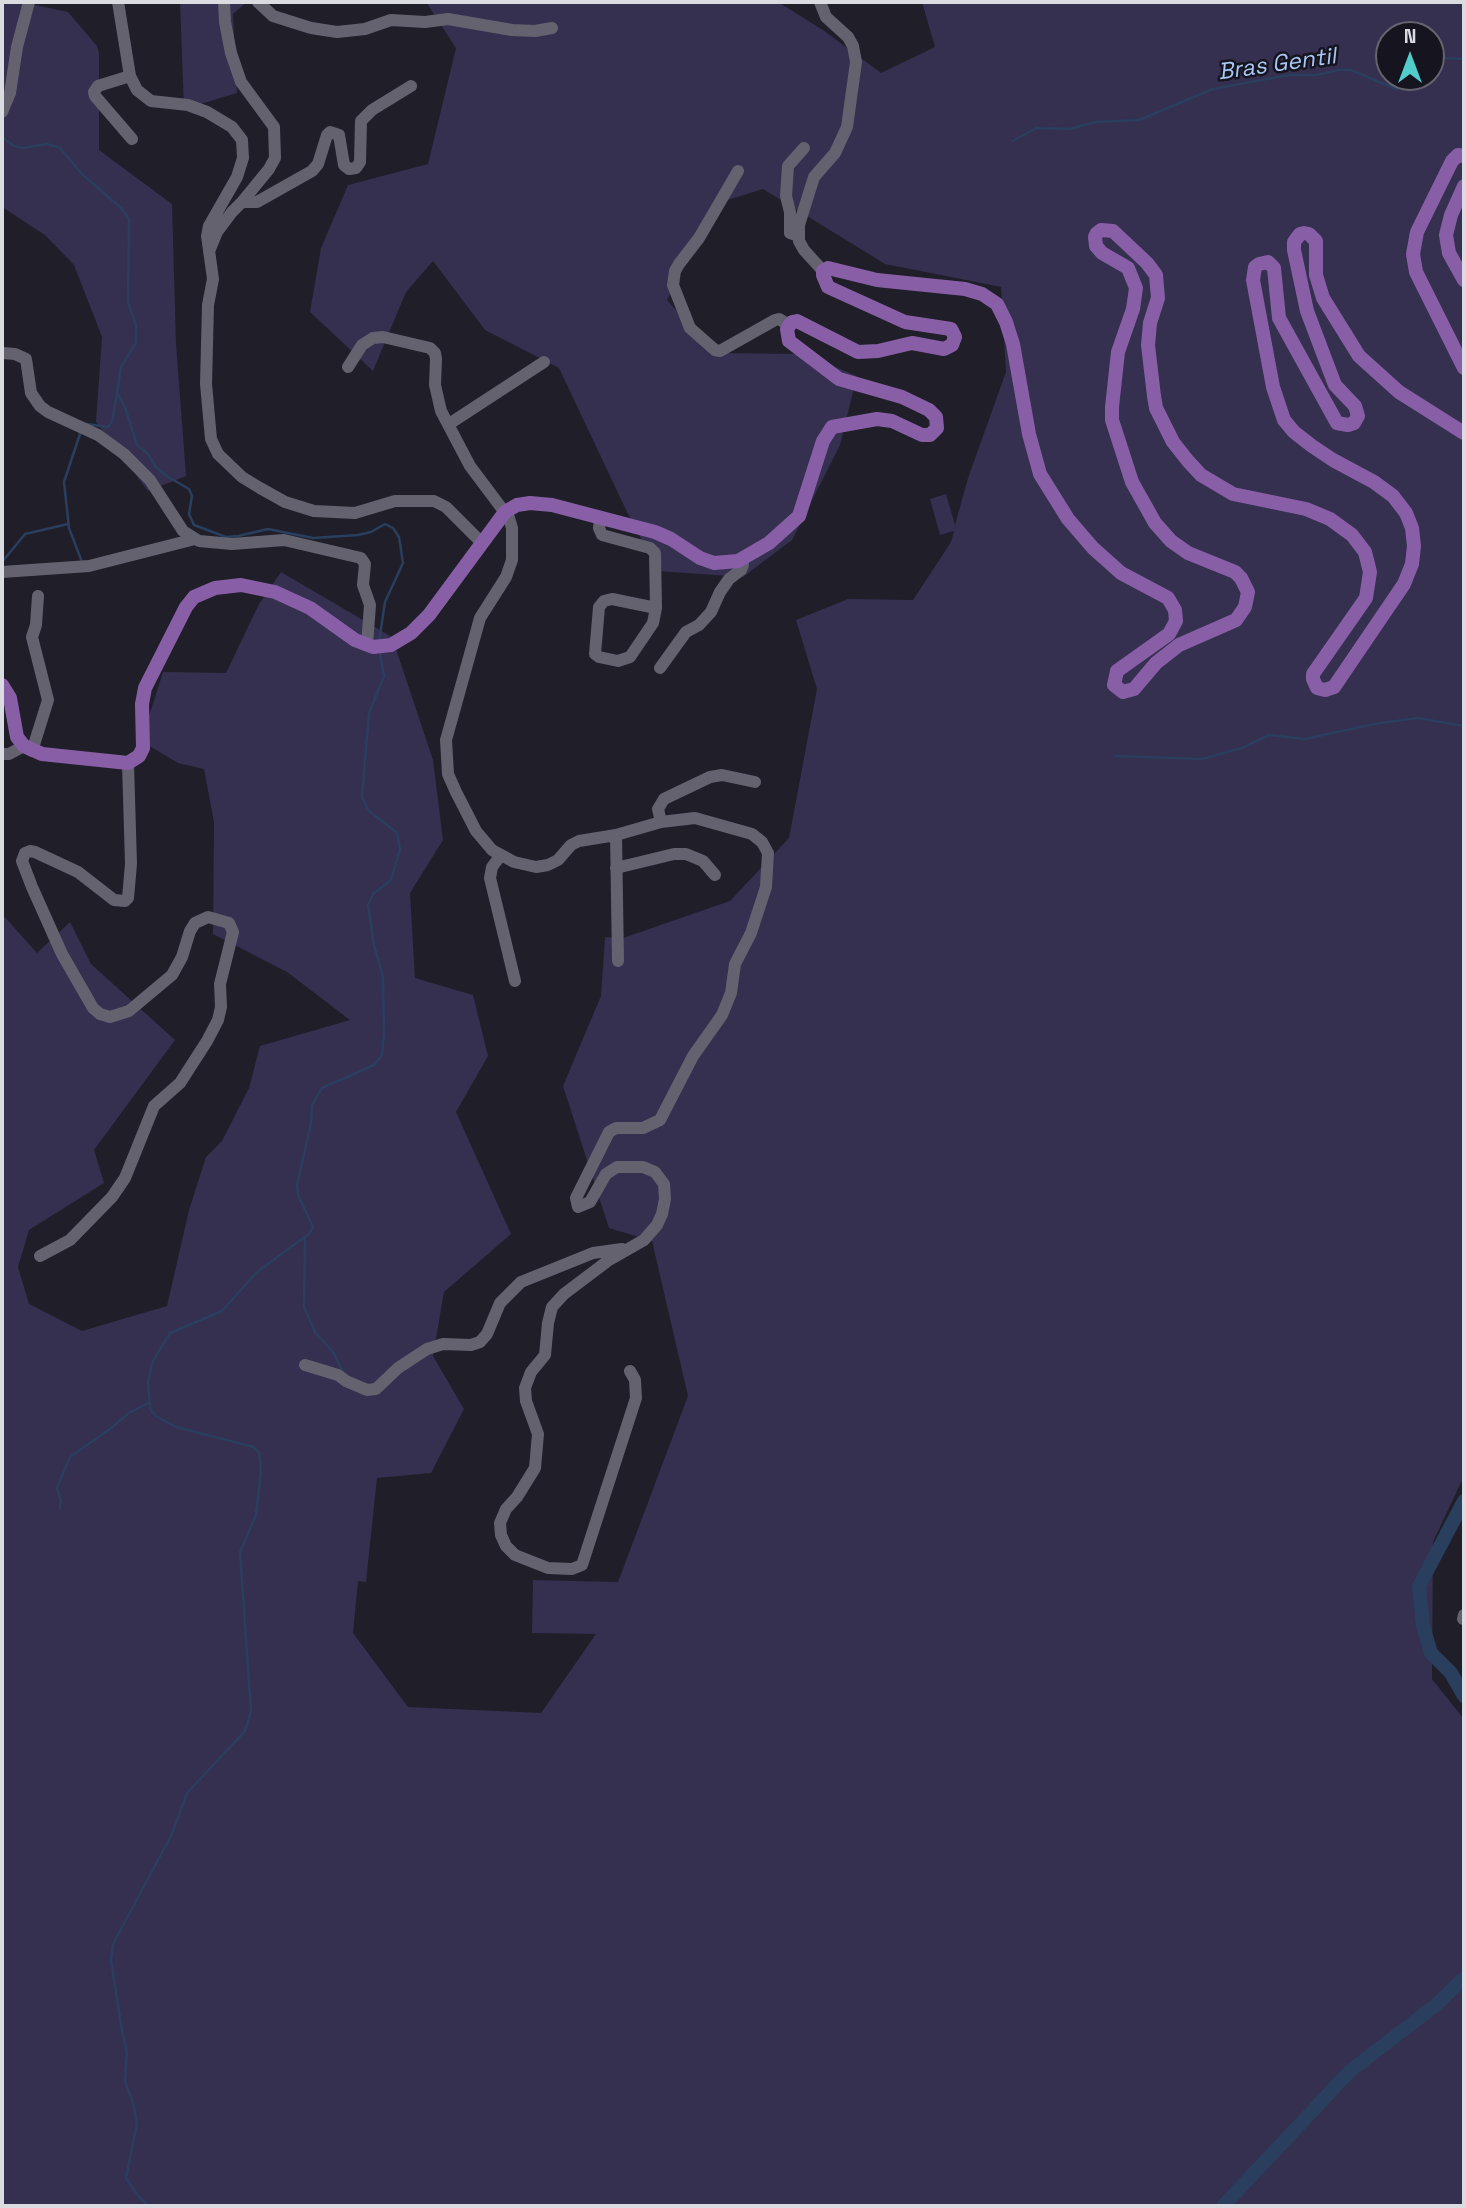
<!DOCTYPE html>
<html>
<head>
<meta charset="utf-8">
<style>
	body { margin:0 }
	#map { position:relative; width:1466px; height:2208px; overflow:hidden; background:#1f1e29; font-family:"Space Grotesk",sans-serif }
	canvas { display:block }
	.frame { position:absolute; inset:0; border:4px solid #dbdbe2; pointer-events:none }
	.north { position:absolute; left:1375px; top:21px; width:70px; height:70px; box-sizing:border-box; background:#16151f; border:2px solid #65646d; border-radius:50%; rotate:0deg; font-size:19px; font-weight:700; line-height:28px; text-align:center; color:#dbdbe2 }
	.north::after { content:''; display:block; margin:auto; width:24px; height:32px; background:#52cdce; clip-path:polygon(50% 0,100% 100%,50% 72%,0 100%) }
</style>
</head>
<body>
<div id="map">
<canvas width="1466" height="2208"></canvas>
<div class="frame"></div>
<div class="north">N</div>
</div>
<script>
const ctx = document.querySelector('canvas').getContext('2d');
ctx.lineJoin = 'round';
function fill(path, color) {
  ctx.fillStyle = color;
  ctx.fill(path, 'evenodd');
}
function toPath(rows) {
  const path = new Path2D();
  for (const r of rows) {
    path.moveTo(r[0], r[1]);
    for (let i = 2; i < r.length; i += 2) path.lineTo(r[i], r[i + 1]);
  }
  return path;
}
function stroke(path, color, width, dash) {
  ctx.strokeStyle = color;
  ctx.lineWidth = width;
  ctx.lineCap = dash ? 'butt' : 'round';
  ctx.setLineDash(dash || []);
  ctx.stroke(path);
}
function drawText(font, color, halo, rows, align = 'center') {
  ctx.font = font + ' "Space Grotesk",sans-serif';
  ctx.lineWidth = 5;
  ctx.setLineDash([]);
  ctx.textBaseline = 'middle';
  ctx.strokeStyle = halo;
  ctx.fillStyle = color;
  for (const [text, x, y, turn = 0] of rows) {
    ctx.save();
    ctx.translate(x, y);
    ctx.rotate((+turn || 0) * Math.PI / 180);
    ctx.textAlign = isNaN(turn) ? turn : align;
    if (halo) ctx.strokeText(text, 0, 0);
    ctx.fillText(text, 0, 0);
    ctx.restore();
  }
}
const green = toPath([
	[2,2,21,2,68,12,97,46,99,53,99,150,172,204,176,343,186,476,148,491,96,422,102,337,74,265,45,235,2,207],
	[180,2,247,2,233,14,237,93,184,109],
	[426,2,778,2,823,30,881,73,935,47,922,2,1464,2,1464,1476,1433,1542,1432,1679,1464,1719,1464,2206,2,2206,2,914,37,953,70,922,91,964,175,1040,94,1150,104,1183,29,1230,18,1267,29,1304,82,1331,167,1306,189,1210,206,1157,222,1141,249,1088,260,1046,350,1020,287,972,213,934,214,822,204,769,178,763,141,741,163,672,226,673,259,604,281,572,392,637,433,760,443,840,410,893,415,978,473,995,488,1056,456,1112,511,1234,444,1292,433,1356,464,1409,431,1473,377,1478,366,1582,358,1581,353,1633,408,1707,541,1713,596,1634,532,1633,533,1580,618,1582,688,1396,652,1241,609,1228,563,1086,601,996,605,937,623,938,730,901,789,838,817,689,796,620,848,599,913,600,951,542,954,531,940,535,930,499,946,494,955,525,968,478,1006,372,1001,287,885,264,763,189,715,204,667,300,714,353,804,354,857,376,840,445,792,540,743,577,658,571,627,512,559,368,485,330,433,261,406,292,373,371,310,312,321,248,348,185,428,164,456,48],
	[1389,35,1431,35,1431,77,1389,77]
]);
const stream = toPath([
	[1431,62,1446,58,1464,59],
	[2,137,14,146,23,148,47,144,60,148,82,174,121,208,129,219,128,302,136,325,136,343,121,367,117,393,125,407,137,445,148,454,156,467,165,475,189,489,192,496,189,514,194,525,226,537,238,536,268,529,313,538,358,535,371,532,385,524,393,528,399,537,403,563,385,602,379,642],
	[1013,141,1036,128,1069,129,1096,122,1139,120,1213,89,1289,75,1316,75,1339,70,1351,70,1396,89,1411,87,1420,77],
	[87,424,108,427,112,422,117,393],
	[81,431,64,482,69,528,82,562],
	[2,562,25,534,68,524],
	[1115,756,1202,759,1242,748,1269,735,1305,739,1374,724,1418,718,1464,726],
	[305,1237,304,1307,315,1332,333,1352,343,1372],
	[60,1508,61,1500,57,1488,70,1457,110,1429,129,1413,148,1403],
	[149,2206,139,2197,126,2178,137,2123,133,2103,125,2081,127,2052,122,2031,111,1960,113,1944,172,1834,187,1793,245,1731,251,1711,240,1552,256,1515,261,1469,259,1453,254,1447,176,1427,156,1416,150,1409,148,1381,153,1361,170,1333,222,1311,257,1272,310,1233,313,1227,298,1195,297,1185,311,1123,312,1105,322,1088,374,1065,382,1055,384,1033,383,977,374,945,368,905,373,894,391,880,400,849,397,833,369,811,362,797,369,713,384,676,380,653]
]);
const river = toPath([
	[1464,1501,1419,1586,1423,1626,1431,1653,1451,1673,1464,1696],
	[1223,2206,1350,2071,1436,2005,1464,1978]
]);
const minor = toPath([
	[118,2,130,76,137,90,151,101,188,105,207,112,232,127,242,140,243,158,237,177,209,226,207,236,213,279,208,305,206,384,211,439,218,454,242,477,260,488,285,502,314,511,355,513,395,501,434,501,446,507,482,543],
	[258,2,273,16,311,28,337,32,365,29,391,20,425,22,448,19,512,30,535,31,552,28],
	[820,2,826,17,848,37,853,46,856,62,847,127,835,153,814,177,799,225,799,241,804,250,823,271],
	[130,76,98,86,94,92,95,96,132,139],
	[2,112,10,93,17,47,29,2],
	[738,171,699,238,679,264,675,271,673,285,690,328,715,350,720,351,775,320,779,319,789,325],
	[242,202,257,202,312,171,318,164,327,135,330,132,339,135,344,165,349,169,356,168,360,162,361,121,372,110,411,86],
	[799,236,790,233,790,212,786,196,788,166,804,148],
	[210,249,217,232,232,212,242,202,269,169,275,158,274,127,241,82,231,53,225,22,224,2],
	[2,353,15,354,26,359,31,393,40,406,48,412,98,435,124,454,150,480,183,531,199,541,232,544,284,540,361,558,365,564,363,585,370,605,367,645],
	[348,367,362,345,373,338,383,337,430,348,435,353,436,359,435,385,441,411,470,466,509,518,512,528,512,560,506,577,480,618,446,740,448,774,456,792,476,831,492,850,514,862,536,867,548,865,558,860,571,845,579,841,616,835,661,822,695,818,752,834,762,842,768,853,766,887,751,933,735,964,731,993,722,1015,693,1056,660,1120,643,1128,616,1128,609,1132,576,1198,578,1207,590,1202,606,1174,617,1167,643,1167,655,1172,664,1184,665,1199,662,1214,657,1225,644,1240,609,1260,564,1294,552,1307,548,1323,545,1355,531,1372,525,1388,526,1401,538,1434,535,1468,517,1497,506,1509,500,1523,501,1535,506,1546,515,1555,548,1568,572,1569,582,1565,636,1398,635,1380,630,1371],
	[449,424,544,362],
	[600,518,599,528,602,535,650,548,655,553,656,608,653,623,630,657,618,661,599,657,595,654,599,607,604,601,612,599,656,608],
	[2,572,89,566,195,539],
	[660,668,686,632,699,625,711,612,720,592,729,579,741,570,743,565,741,559],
	[32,751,48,700,32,637,36,625,38,596],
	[2,754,9,754,24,746],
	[661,822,658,809,664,799,710,777,722,775,755,782],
	[616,835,618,961],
	[501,855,492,867,490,878,515,981],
	[616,868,674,854,686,854,703,861,715,875],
	[40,1256,70,1240,112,1197,125,1178,154,1106,180,1083,207,1041,218,1020,221,1007,220,984,233,932,229,923,208,917,195,923,190,931,182,957,172,975,129,1011,110,1017,100,1014,93,1008,62,954,32,887,22,861,25,853,30,851,35,852,78,872,114,900,125,901,128,898,131,864,128,763],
	[305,1365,338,1375,346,1381,367,1390,376,1389,398,1368,427,1349,443,1344,471,1345,480,1342,487,1334,500,1303,521,1282,593,1253,622,1249],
	[1463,1619,1464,1615]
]);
const major = toPath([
	[1464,156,1458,155,1452,161,1417,232,1413,254,1416,272,1464,368],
	[1464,186,1451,215,1446,235,1449,253,1464,280],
	[2,685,10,698,17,737,24,746,42,754,128,763,139,756,143,748,142,704,145,688,186,607,194,597,215,588,241,585,275,592,310,608,355,640,373,647,391,645,411,633,429,615,505,512,517,505,530,503,552,505,655,532,671,539,700,558,714,563,738,561,769,543,799,516,823,441,832,427,877,419,892,421,922,435,930,435,937,428,936,417,929,410,902,397,839,379,789,341,787,329,792,322,797,321,858,352,878,351,912,343,944,349,952,345,955,337,951,329,905,322,828,287,823,275,823,271,828,268,877,280,965,289,982,294,997,304,1006,322,1013,344,1029,434,1040,474,1068,519,1093,548,1121,573,1168,598,1175,610,1176,621,1169,634,1117,671,1114,685,1123,692,1134,689,1156,663,1179,645,1236,620,1245,607,1248,592,1241,578,1235,572,1188,553,1171,541,1155,523,1132,482,1112,420,1112,407,1118,352,1133,309,1136,288,1128,268,1102,253,1096,246,1095,237,1097,233,1101,230,1113,231,1147,263,1156,275,1158,298,1150,323,1148,345,1154,396,1156,408,1173,442,1188,461,1201,475,1233,494,1306,509,1330,519,1352,535,1365,552,1370,572,1366,598,1313,674,1313,679,1317,688,1325,690,1334,687,1404,584,1412,564,1414,546,1412,528,1406,513,1393,496,1374,482,1333,460,1312,446,1294,432,1284,420,1273,387,1253,280,1255,267,1259,264,1268,262,1274,268,1279,318,1337,423,1348,425,1354,423,1358,416,1355,406,1335,385,1307,311,1294,250,1294,242,1300,234,1304,233,1309,234,1316,241,1316,275,1323,298,1359,356,1399,392,1464,433]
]);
const waterNames = [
	["Bras Gentil",1277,65,-8]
];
fill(green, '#352f50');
stroke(stream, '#2a3f5d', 2.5);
stroke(river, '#2a3f5d', 14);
stroke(minor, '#64626f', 12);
stroke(major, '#885fa6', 14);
drawText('italic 23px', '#a8c7f4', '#16151f', waterNames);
</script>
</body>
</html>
